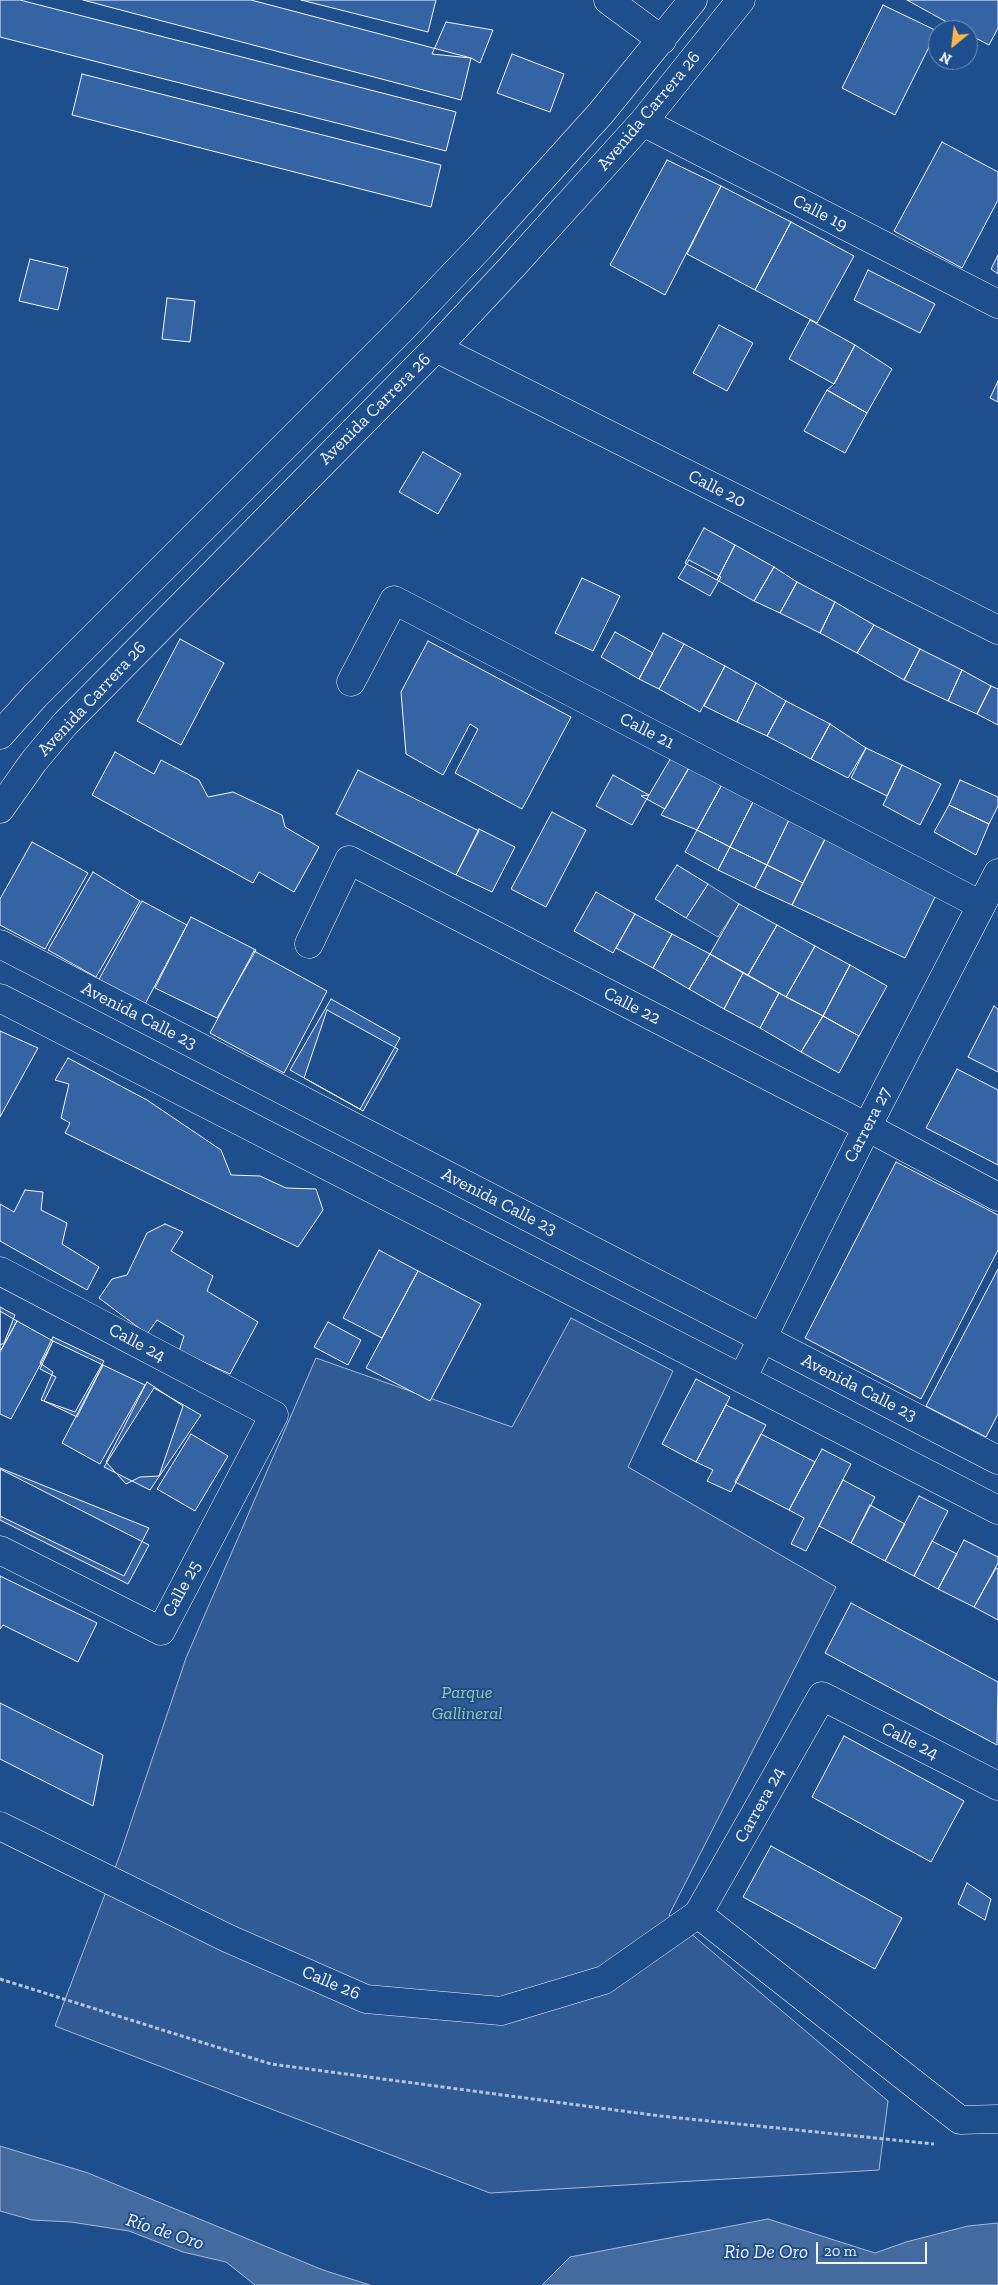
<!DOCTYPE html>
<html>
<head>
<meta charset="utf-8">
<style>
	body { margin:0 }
	#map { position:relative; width:998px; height:2285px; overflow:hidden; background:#1f4e8c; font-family:"Zilla Slab",serif }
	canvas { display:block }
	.north { position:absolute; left:928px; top:20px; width:50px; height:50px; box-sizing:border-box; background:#1f4e8c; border:1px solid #7391ba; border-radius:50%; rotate:209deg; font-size:14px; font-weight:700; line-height:20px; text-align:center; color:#f2f6ff }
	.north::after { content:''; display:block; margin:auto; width:18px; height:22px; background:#ffb74d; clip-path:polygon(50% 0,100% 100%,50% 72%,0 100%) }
	.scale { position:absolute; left:816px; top:2242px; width:111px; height:22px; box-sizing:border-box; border:2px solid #f2f6ff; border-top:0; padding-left:6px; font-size:15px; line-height:18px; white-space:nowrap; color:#f2f6ff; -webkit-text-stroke:4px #1f4e8c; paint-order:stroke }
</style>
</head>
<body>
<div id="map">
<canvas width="998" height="2285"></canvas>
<div class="north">N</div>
<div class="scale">20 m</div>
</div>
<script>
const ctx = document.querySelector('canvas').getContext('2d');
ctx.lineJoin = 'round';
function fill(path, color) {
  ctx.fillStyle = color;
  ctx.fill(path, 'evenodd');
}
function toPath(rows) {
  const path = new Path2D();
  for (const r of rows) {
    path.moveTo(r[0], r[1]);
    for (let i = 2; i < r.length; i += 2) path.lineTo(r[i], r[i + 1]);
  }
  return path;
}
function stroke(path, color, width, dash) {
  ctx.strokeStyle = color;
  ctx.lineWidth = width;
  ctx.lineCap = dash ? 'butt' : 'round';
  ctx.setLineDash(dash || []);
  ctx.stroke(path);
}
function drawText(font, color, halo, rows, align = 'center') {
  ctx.font = font + ' "Zilla Slab",serif';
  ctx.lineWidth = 4;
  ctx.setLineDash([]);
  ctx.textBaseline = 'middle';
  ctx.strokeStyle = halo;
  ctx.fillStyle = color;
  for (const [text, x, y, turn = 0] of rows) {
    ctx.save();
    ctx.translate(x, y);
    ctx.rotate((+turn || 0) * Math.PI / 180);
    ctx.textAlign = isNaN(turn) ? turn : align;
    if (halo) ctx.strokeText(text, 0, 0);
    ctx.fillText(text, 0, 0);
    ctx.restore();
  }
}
const built = toPath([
	[708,884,739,904,718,937,686,918,708,884],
	[571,1318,673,1371,628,1467,836,1587,669,1915,888,2101,879,2170,490,2193,55,2026,121,1852,186,1658,316,1358,512,1427,571,1318]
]);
const water = toPath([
	[0,2146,88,2173,323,2270,370,2285,255,2285,226,2262,183,2252,129,2231,71,2222,32,2220,0,2211,0,2146],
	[768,2219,875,2253,906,2242,968,2226,998,2223,998,2285,542,2285,570,2257,768,2219]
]);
const building = toPath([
	[0,0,20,0,456,112,446,151,0,37,0,0],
	[83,0,251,0,471,58,461,100,83,0],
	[301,0,436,0,428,32,301,0],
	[907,0,998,0,998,28,989,45,968,34,968,30,961,30,907,0],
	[883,5,937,31,895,115,842,88,883,5],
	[446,22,493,30,480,63,471,58,432,54,446,22],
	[512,54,564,74,550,112,497,93,512,54],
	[82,74,441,165,431,207,72,115,82,74],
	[942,142,998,172,998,200,962,268,894,231,942,142],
	[667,160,721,186,665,295,610,265,667,160],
	[721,186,791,222,755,290,687,254,721,186],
	[791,222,854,256,817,323,755,290,791,222],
	[998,255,998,274,991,269,998,255],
	[30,259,68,268,58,310,19,301,30,259],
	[868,270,935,304,920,333,854,300,868,270],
	[167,298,195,301,190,342,162,339,167,298],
	[810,320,855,345,834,384,789,359,810,320],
	[719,325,753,343,727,391,693,373,719,325],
	[855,345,892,369,867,413,827,390,834,384,855,345],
	[998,381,998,402,990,398,998,381],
	[827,390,867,413,845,453,804,431,827,390],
	[423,452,461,474,438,514,399,492,423,452],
	[704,528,735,545,717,580,685,563,704,528],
	[735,545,774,567,754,601,717,580,735,545],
	[689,560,721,577,710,596,678,578,689,560],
	[774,567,797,582,780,613,754,601,774,567],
	[582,578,620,596,593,651,555,633,582,578],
	[797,582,835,602,820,633,780,613,797,582],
	[835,602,874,625,857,653,820,633,835,602],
	[874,625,920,649,904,680,857,653,874,625],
	[615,632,653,653,639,679,601,657,615,632],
	[663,633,684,644,659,689,639,679,663,633],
	[180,639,224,663,181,745,137,721,180,639],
	[428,641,571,717,522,809,455,773,478,729,470,724,443,775,406,754,401,692,428,641],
	[684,644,725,666,700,712,659,689,684,644],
	[920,649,962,670,948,701,904,680,920,649],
	[725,666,756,683,737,722,704,706,725,666],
	[962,670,991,686,977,714,948,701,962,670],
	[756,683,786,701,767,736,737,722,756,683],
	[991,686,998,689,998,725,977,714,991,686],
	[786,701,830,724,811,759,767,736,786,701],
	[830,724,866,748,848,778,811,759,830,724],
	[866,748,902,765,887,796,851,778,866,748],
	[675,751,693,761,665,809,641,796,649,795,675,751],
	[115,752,154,774,161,760,199,780,208,797,233,792,282,815,285,827,319,847,294,892,259,872,253,883,92,795,115,752],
	[693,761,725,779,697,830,661,815,693,761],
	[902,765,941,784,920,825,883,805,902,765],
	[358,770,479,831,456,875,336,814,358,770],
	[613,775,649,795,632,825,596,806,613,775],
	[725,779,755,798,730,847,697,830,725,779],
	[960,780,998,797,998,806,989,824,949,805,960,780],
	[755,798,790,818,767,865,730,847,755,798],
	[949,805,989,824,976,855,934,832,949,805],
	[552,812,586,830,546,907,511,889,552,812],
	[790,818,826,837,803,883,767,865,790,818],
	[479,829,515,847,492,892,456,875,479,829],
	[697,830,730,847,718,870,685,852,697,830],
	[826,837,936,895,905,958,792,905,826,837],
	[32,842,88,873,45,949,0,925,0,899,32,842],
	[730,847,767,865,755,888,718,870,730,847],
	[677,865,708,884,686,918,655,899,677,865],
	[767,865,803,883,792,905,755,888,767,865],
	[93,872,140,901,96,977,48,950,93,872],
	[596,892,635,914,613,953,574,931,596,892],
	[142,901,187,925,144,1006,98,981,142,901],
	[739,904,777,925,748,975,710,954,739,904],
	[635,914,672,934,653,968,616,948,635,914],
	[191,917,256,950,217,1018,155,988,191,917],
	[777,925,815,946,786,997,748,975,777,925],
	[672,934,710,954,689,989,653,968,672,934],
	[815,946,850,965,823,1016,786,997,815,946],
	[254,951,327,991,284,1073,210,1033,254,951],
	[710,954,743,973,724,1009,689,989,710,954],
	[850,965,887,986,859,1036,823,1016,850,965],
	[743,973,779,993,760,1028,724,1009,743,973],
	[779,993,823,1016,801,1052,760,1028,779,993],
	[331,999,400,1038,360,1109,290,1070,331,999],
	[994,1006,998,1009,998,1072,968,1057,994,1006],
	[327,1010,398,1049,363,1111,304,1078,327,1010],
	[823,1016,859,1036,839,1073,801,1052,823,1016],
	[0,1031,38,1048,0,1117,0,1031],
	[68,1058,147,1100,221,1150,231,1175,260,1176,286,1188,316,1189,323,1210,298,1247,65,1133,70,1123,61,1118,69,1084,55,1080,68,1058],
	[957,1069,998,1090,998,1165,926,1128,957,1069],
	[896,1162,998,1215,998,1250,921,1399,805,1338,896,1162],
	[25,1190,43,1192,41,1210,67,1223,62,1244,99,1267,87,1290,0,1241,0,1204,14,1212,25,1190],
	[165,1224,183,1232,171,1251,213,1276,207,1291,258,1322,230,1374,179,1351,184,1336,157,1320,147,1334,99,1298,112,1279,127,1275,147,1233,165,1224],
	[379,1250,418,1271,382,1338,343,1318,379,1250],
	[998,1269,998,1414,986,1437,926,1406,998,1269],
	[418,1271,481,1304,430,1401,366,1368,418,1271],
	[0,1307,15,1315,4,1343,0,1345,0,1307],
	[0,1311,17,1321,1,1350,0,1349,0,1311],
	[17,1321,53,1341,11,1419,0,1414,0,1352,17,1321],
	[328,1322,361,1340,348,1365,314,1347,328,1322],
	[53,1337,104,1361,75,1412,41,1400,53,1372,40,1363,53,1337],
	[53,1341,103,1365,77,1417,44,1401,56,1377,40,1369,53,1341],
	[103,1365,145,1385,100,1464,62,1443,103,1365],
	[696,1379,730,1397,696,1462,662,1444,696,1379],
	[147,1382,183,1406,159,1476,140,1477,126,1484,106,1462,147,1382],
	[154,1388,201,1415,150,1490,104,1467,154,1388],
	[726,1405,766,1425,731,1492,707,1481,713,1470,696,1462,726,1405],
	[191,1434,228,1456,195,1511,157,1489,191,1434],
	[761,1434,815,1462,789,1510,735,1482,761,1434],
	[822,1449,851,1464,806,1551,791,1544,804,1518,789,1510,822,1449],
	[0,1468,149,1528,124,1576,0,1516,0,1468],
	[0,1469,149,1545,128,1584,0,1520,0,1469],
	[843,1480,875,1497,851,1543,819,1526,843,1480],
	[919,1496,948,1511,914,1576,885,1561,919,1496],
	[870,1505,905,1524,885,1561,851,1543,870,1505],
	[964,1540,998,1557,998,1563,974,1607,938,1589,964,1540],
	[932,1541,957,1554,938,1589,914,1576,932,1541],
	[996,1568,998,1569,998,1620,974,1607,996,1568],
	[0,1576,97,1623,78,1662,3,1625,0,1629,0,1576],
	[851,1603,998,1682,997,1745,825,1653,851,1603],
	[0,1703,103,1755,93,1806,0,1759,0,1703],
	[844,1736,964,1801,931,1862,812,1797,844,1736],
	[771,1846,902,1918,875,1969,743,1897,771,1846],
	[967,1883,991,1899,985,1920,958,1904,967,1883]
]);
const path = toPath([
	[0,1979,271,2064,660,2116,934,2144]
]);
const minor = toPath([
	[608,0,662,40],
	[643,122,998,304],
	[436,348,998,630],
	[351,682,394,600,981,905],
	[0,944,998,1460],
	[309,944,349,860,867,1127,998,1197],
	[0,998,998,1510],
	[0,1271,274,1415,161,1631,0,1550],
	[742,1379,867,1127,998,873],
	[0,1826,227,1938,366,1999,501,2011,604,1980,698,1914,822,1696,998,1786],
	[698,1914,960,2120,998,2119]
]);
const secondary = toPath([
	[0,735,35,696,400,331,482,245,601,113,693,0],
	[0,809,34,761,65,724,436,348,511,268,643,122,741,0]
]);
const streetNames = [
	["Avenida Carrera 26",649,111,-50],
	["Calle 19",820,213,27],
	["Avenida Carrera 26",375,409,-45],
	["Calle 20",717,489,27],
	["Avenida Carrera 26",92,699,-47],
	["Calle 21",647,731,27],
	["Calle 22",632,1006,27],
	["Avenida Calle 23",139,1016,27],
	["Carrera 27",868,1125,-63],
	["Avenida Calle 23",499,1202,27],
	["Calle 24",137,1343,28],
	["Avenida Calle 23",859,1388,27],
	["Calle 25",182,1589,-62],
	["Calle 24",910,1741,27],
	["Carrera 24",760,1805,-61],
	["Calle 26",331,1983,23]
];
const parkNames = [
	["Parque",467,1693],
	["Gallineral",467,1714]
];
const waterNames = [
	["Río de Oro",165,2232,18],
	["Rio De Oro",766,2253]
];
fill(built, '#305b95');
stroke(built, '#a8bbd7', 1);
fill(water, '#446ba0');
stroke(water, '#a8bbd7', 1);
fill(building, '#3563a3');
stroke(building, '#f2f6ff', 1);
stroke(minor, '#f2f6ff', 29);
stroke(secondary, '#f2f6ff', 29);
stroke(path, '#b3c4dc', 3, [4, 2.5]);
stroke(minor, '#1f4e8c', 28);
stroke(secondary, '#1f4e8c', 28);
drawText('18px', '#f2f6ff', '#1f4e8c', streetNames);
drawText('italic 18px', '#97c8a6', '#1f4e8c', parkNames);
drawText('italic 19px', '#f2f6ff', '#1f4e8c', waterNames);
</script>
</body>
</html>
